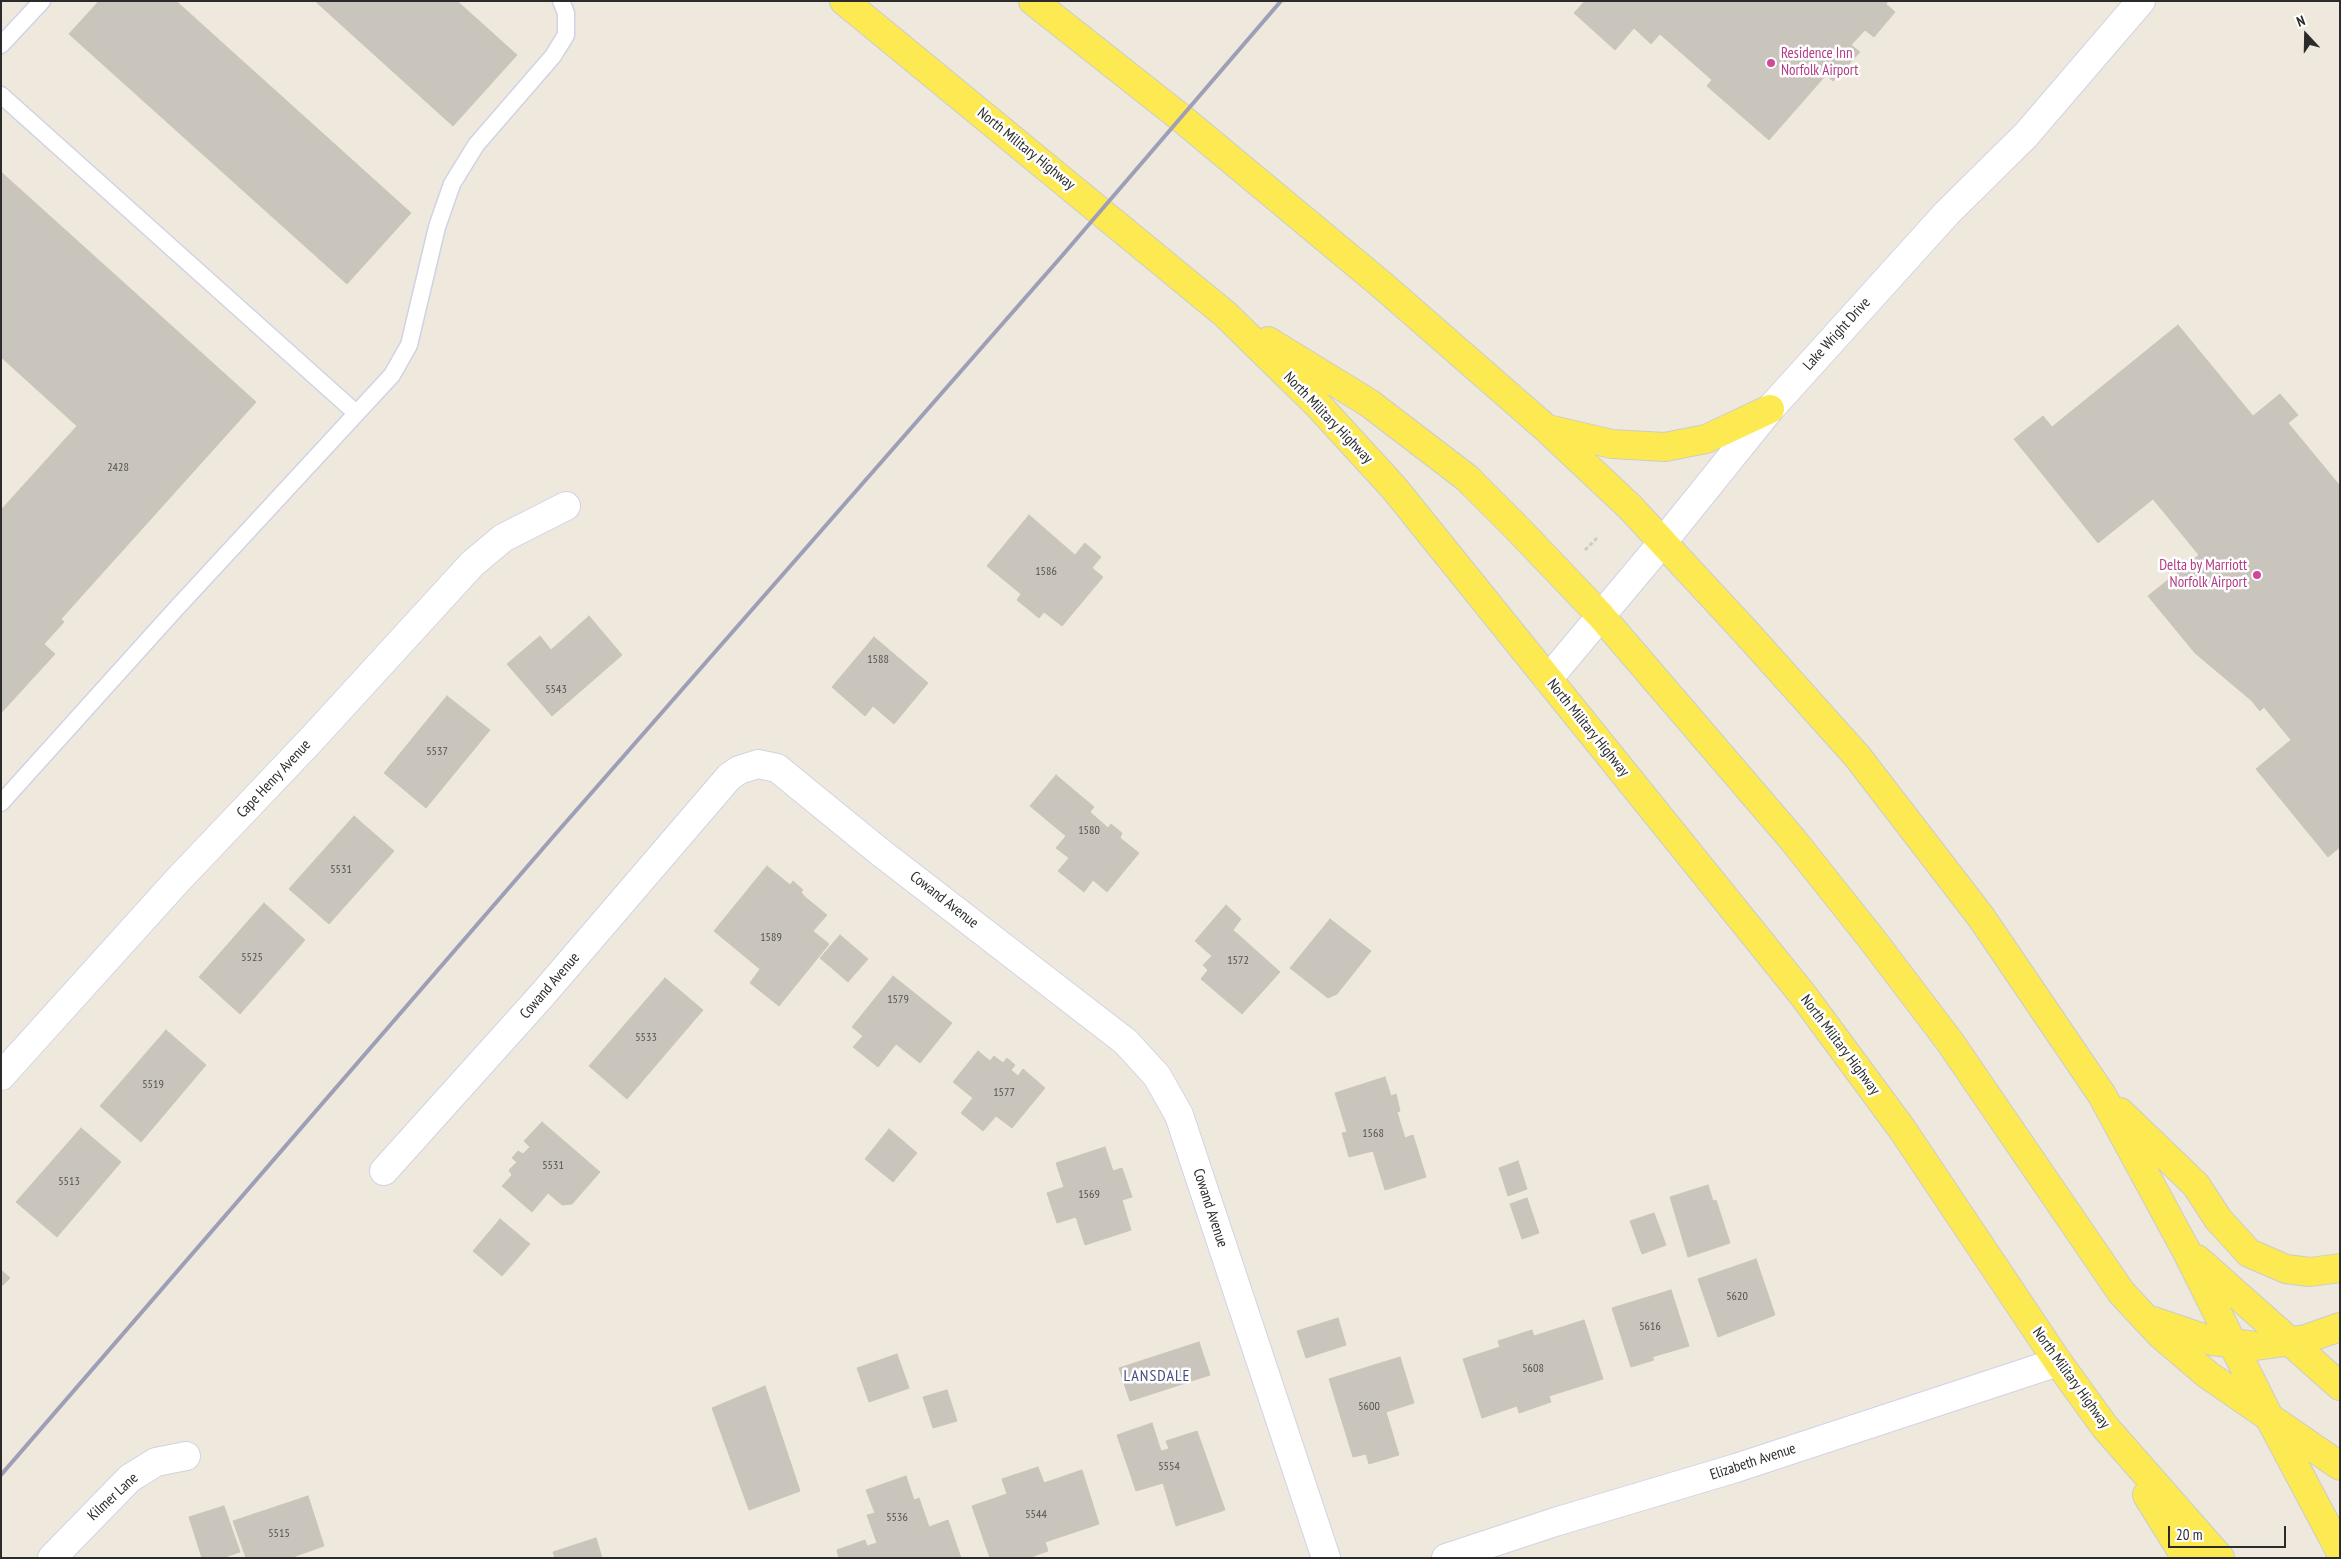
<!DOCTYPE html>
<html>
<head>
<meta charset="utf-8">
<style>
	body { margin:0 }
	#map { position:relative; width:2341px; height:1559px; overflow:hidden; background:#eee9dc; font-family:"PT Sans Narrow",sans-serif }
	canvas { display:block }
	.frame { position:absolute; inset:0; border:2px solid #2b2b2b; pointer-events:none }
	.north { position:absolute; left:2281px; top:10px; width:50px; height:50px; -webkit-text-stroke:4px #fff; paint-order:stroke; rotate:339deg; font-size:14px; font-weight:700; line-height:20px; text-align:center; color:#2b2b2b }
	.north::after { content:''; display:block; margin:auto; width:18px; height:22px; background:#2b2b2b; clip-path:polygon(50% 0,100% 100%,50% 72%,0 100%) }
	.scale { position:absolute; left:2168px; top:1526px; width:118px; height:22px; box-sizing:border-box; border:2px solid #2b2b2b; border-top:0; padding-left:6px; font-size:15px; line-height:18px; white-space:nowrap; color:#2b2b2b; -webkit-text-stroke:4px #fff; paint-order:stroke }
</style>
</head>
<body>
<div id="map">
<canvas width="2341" height="1559"></canvas>
<div class="frame"></div>
<div class="north">N</div>
<div class="scale">20 m</div>
</div>
<script>
const ctx = document.querySelector('canvas').getContext('2d');
ctx.lineJoin = 'round';
function fill(path, color) {
  ctx.fillStyle = color;
  ctx.fill(path, 'evenodd');
}
function toPath(rows) {
  const path = new Path2D();
  for (const r of rows) {
    path.moveTo(r[0], r[1]);
    for (let i = 2; i < r.length; i += 2) path.lineTo(r[i], r[i + 1]);
  }
  return path;
}
function stroke(path, color, width, dash) {
  ctx.strokeStyle = color;
  ctx.lineWidth = width;
  ctx.lineCap = dash ? 'butt' : 'round';
  ctx.setLineDash(dash || []);
  ctx.stroke(path);
}
function drawText(font, color, halo, rows, align = 'center') {
  ctx.font = font + ' "PT Sans Narrow",sans-serif';
  ctx.lineWidth = 5;
  ctx.setLineDash([]);
  ctx.textBaseline = 'middle';
  ctx.strokeStyle = halo;
  ctx.fillStyle = color;
  for (const [text, x, y, turn = 0] of rows) {
    ctx.save();
    ctx.translate(x, y);
    ctx.rotate((+turn || 0) * Math.PI / 180);
    ctx.textAlign = isNaN(turn) ? turn : align;
    if (halo) ctx.strokeText(text, 0, 0);
    ctx.fillText(text, 0, 0);
    ctx.restore();
  }
}
const building = toPath([
	[99,1,176,1,411,213,347,284,69,34,99,1],
	[315,1,457,1,517,55,453,126,315,1],
	[1585,1,1888,1,1886,4,1895,12,1874,37,1865,30,1851,45,1860,52,1833,81,1826,75,1769,140,1707,86,1712,80,1660,34,1651,44,1634,28,1615,50,1574,13,1585,1],
	[1,172,256,402,61,619,64,622,44,644,55,654,1,713,1,510,77,426,1,357,1,172],
	[2178,325,2253,416,2280,394,2298,415,2288,423,2340,486,2340,847,2328,857,2256,769,2291,740,2264,707,2260,711,2252,701,2195,653,2148,596,2199,555,2153,499,2098,543,2014,439,2043,416,2052,427,2178,325],
	[1029,515,1075,555,1085,543,1101,557,1092,568,1103,577,1062,626,1044,612,1039,618,1017,600,1021,594,987,566,1029,515],
	[589,616,622,655,552,716,507,664,540,636,551,650,589,616],
	[874,637,928,683,894,724,873,706,865,716,832,687,874,637],
	[447,696,490,730,426,808,384,773,447,696],
	[1056,775,1094,807,1090,812,1108,828,1111,824,1122,833,1120,838,1139,853,1107,892,1093,880,1084,892,1058,871,1069,858,1056,848,1066,836,1030,806,1056,775],
	[354,816,394,851,329,924,289,889,354,816],
	[767,866,790,885,793,881,803,890,801,892,805,897,827,915,813,931,829,944,779,1006,750,983,760,969,714,931,767,866],
	[264,903,305,940,240,1014,199,977,264,903],
	[1226,905,1241,919,1233,930,1280,972,1242,1014,1201,979,1208,970,1203,965,1212,956,1195,941,1226,905],
	[1330,919,1371,951,1337,994,1328,998,1290,968,1330,919],
	[840,935,868,959,848,982,820,958,840,935],
	[893,976,952,1023,920,1063,896,1044,878,1067,853,1047,863,1036,852,1027,893,976],
	[665,978,703,1010,627,1099,589,1066,665,978],
	[166,1030,206,1065,141,1142,100,1106,166,1030],
	[978,1051,990,1061,994,1056,1003,1063,1007,1058,1015,1065,1011,1070,1018,1076,1023,1069,1045,1088,1012,1128,996,1116,983,1131,961,1113,973,1098,953,1082,978,1051],
	[1385,1077,1391,1096,1396,1094,1400,1111,1397,1112,1405,1138,1413,1135,1426,1177,1385,1190,1373,1151,1349,1157,1342,1133,1347,1132,1335,1093,1385,1077],
	[542,1122,600,1172,572,1204,562,1205,548,1193,532,1212,502,1186,512,1175,509,1170,517,1162,512,1158,518,1151,523,1154,530,1147,524,1141,542,1122],
	[81,1128,121,1162,57,1237,16,1202,81,1128],
	[889,1129,917,1153,893,1182,865,1159,889,1129],
	[1105,1147,1113,1171,1122,1168,1132,1197,1122,1200,1131,1230,1085,1245,1076,1217,1057,1223,1047,1193,1064,1187,1056,1163,1105,1147],
	[1518,1161,1527,1189,1508,1196,1499,1168,1518,1161],
	[1708,1185,1713,1201,1716,1200,1730,1243,1688,1257,1670,1197,1708,1185],
	[1527,1198,1539,1233,1522,1239,1510,1204,1527,1198],
	[1654,1213,1666,1245,1642,1254,1630,1221,1654,1213],
	[500,1219,530,1244,502,1276,473,1251,500,1219],
	[1756,1259,1775,1315,1718,1337,1698,1279,1756,1259],
	[1,1270,10,1278,1,1287,1,1270],
	[1671,1290,1689,1346,1652,1357,1654,1360,1631,1367,1612,1308,1671,1290],
	[1338,1318,1346,1345,1306,1358,1297,1331,1338,1318],
	[1584,1320,1603,1379,1549,1396,1551,1402,1519,1413,1517,1406,1482,1418,1463,1359,1500,1347,1498,1341,1532,1330,1534,1336,1584,1320],
	[1199,1342,1210,1375,1130,1401,1119,1368,1199,1342],
	[897,1354,909,1388,869,1402,857,1368,897,1354],
	[1400,1357,1414,1403,1386,1412,1399,1455,1369,1464,1366,1454,1353,1457,1329,1379,1400,1357],
	[765,1386,800,1491,749,1510,712,1408,765,1386],
	[947,1390,957,1421,933,1428,923,1397,947,1390],
	[1152,1423,1161,1451,1169,1449,1166,1441,1197,1431,1225,1510,1176,1526,1163,1483,1136,1491,1117,1435,1152,1423],
	[1038,1467,1044,1483,1082,1470,1099,1524,1045,1542,1048,1551,1028,1558,990,1558,972,1506,1007,1494,1002,1479,1038,1467],
	[906,1476,914,1500,919,1498,929,1527,948,1520,961,1558,839,1558,837,1550,865,1540,867,1546,877,1543,867,1515,875,1513,866,1490,906,1476],
	[308,1496,324,1546,290,1558,246,1558,233,1521,308,1496],
	[224,1506,240,1552,222,1558,202,1558,189,1517,224,1506],
	[596,1538,602,1558,555,1558,553,1552,596,1538]
]);
const path = toPath([
	[1585,550,1598,537]
]);
const service = toPath([
	[1,45,42,1],
	[1,95,356,413],
	[1,803,173,612,392,375,409,345,437,227,452,184,476,145,553,56,566,35,566,13,561,1]
]);
const minor = toPath([
	[1548,679,1662,543,1770,409,1947,213,2026,135,2141,1],
	[1,1076,177,881,311,740,472,564,503,538,566,506],
	[384,1171,543,994,729,777,739,770,758,764,777,768,880,852,1126,1042,1157,1076,1179,1115,1326,1558],
	[52,1558,130,1478,156,1462,186,1456],
	[1446,1558,1555,1522,1736,1468,2058,1362]
]);
const primary = toPath([
	[844,1,1225,314,1318,405,1394,488,1803,995,1902,1129,2058,1362,2105,1427,2220,1558],
	[1033,1,1180,117,1382,285,1547,429,1630,507,1744,630,1857,756,1981,917,2102,1095,2186,1250,2270,1419,2340,1551],
	[1268,341,1369,403,1467,478,1516,527,1601,616,1793,840,1871,938,1950,1042,2121,1292,2145,1318,2161,1335,2208,1375,2340,1466],
	[1548,429,1612,444,1665,447,1706,439,1770,409],
	[2120,1112,2196,1185,2218,1219,2249,1253,2286,1269,2310,1272,2340,1268],
	[2197,1259,2340,1386],
	[2153,1321,2212,1341,2256,1346,2306,1339,2340,1327],
	[2147,1495,2186,1558]
]);
const rail = toPath([
	[1,1475,552,838,1061,257,1281,1]
]);
const markers = [
	[1771,63,5,"#d1479c"],
	[2257,575,5,"#d1479c"]
];
const numberNames = [
	["2428",118,468],
	["1586",1046,572],
	["1588",878,660],
	["5543",556,690],
	["5537",437,752],
	["1580",1089,831],
	["5531",341,870],
	["1589",771,938],
	["5525",252,958],
	["1572",1238,961],
	["1579",898,1000],
	["5533",646,1038],
	["5519",153,1085],
	["1577",1004,1093],
	["1568",1373,1134],
	["5531",553,1166],
	["5513",69,1182],
	["1569",1089,1195],
	["5620",1737,1297],
	["5616",1650,1327],
	["5608",1533,1369],
	["5600",1369,1407],
	["5554",1169,1467],
	["5544",1036,1515],
	["5536",897,1518],
	["5515",279,1534]
];
const hotelNames = [
	["Residence Inn",1781,54],
	["Norfolk Airport",1781,71],
	["Delta by Marriott",2247,566,"right"],
	["Norfolk Airport",2247,583,"right"]
];
const streetNames = [
	["North Military Highway",1026,149,39],
	["Lake Wright Drive",1837,334,-48],
	["North Military Highway",1328,418,46],
	["North Military Highway",1588,728,51],
	["Cape Henry Avenue",274,779,-47],
	["Cowand Avenue",944,900,38],
	["Cowand Avenue",550,986,-49],
	["North Military Highway",1840,1045,53],
	["Cowand Avenue",1210,1208,72],
	["North Military Highway",2071,1378,54],
	["Elizabeth Avenue",1753,1462,-18],
	["Kilmer Lane",113,1497,-43]
];
const neighbourhoodNames = [
	["LANSDALE",1157,1376]
];
fill(building, '#cac5bc');
stroke(building, '#cac5b5', 1);
stroke(service, '#d1d2e5', 19);
stroke(minor, '#d1d2e5', 30);
stroke(primary, '#ccc', 30);
stroke(path, '#ccc', 3, [4, 2.5]);
stroke(service, '#fff', 16);
stroke(minor, '#fff', 28);
stroke(primary, '#fdea53', 28);
stroke(rail, '#9e9fb7', 4);
for (const [x, y, r, color] of markers) {
  const dot = new Path2D();
  dot.arc(x, y, r, 0, 2 * Math.PI);
  ctx.fillStyle = color;
  ctx.fill(dot);
  stroke(dot, '#fff', 2);
}
drawText('12px', '#53524f', null, numberNames);
drawText('15px', '#b23c85', '#fff', hotelNames, 'left');
drawText('15px', '#2b2b2b', '#fff', streetNames);
ctx.letterSpacing = '1px';
drawText('16px', '#474a80', '#fff', neighbourhoodNames);
ctx.letterSpacing = '0px';
</script>
</body>
</html>
